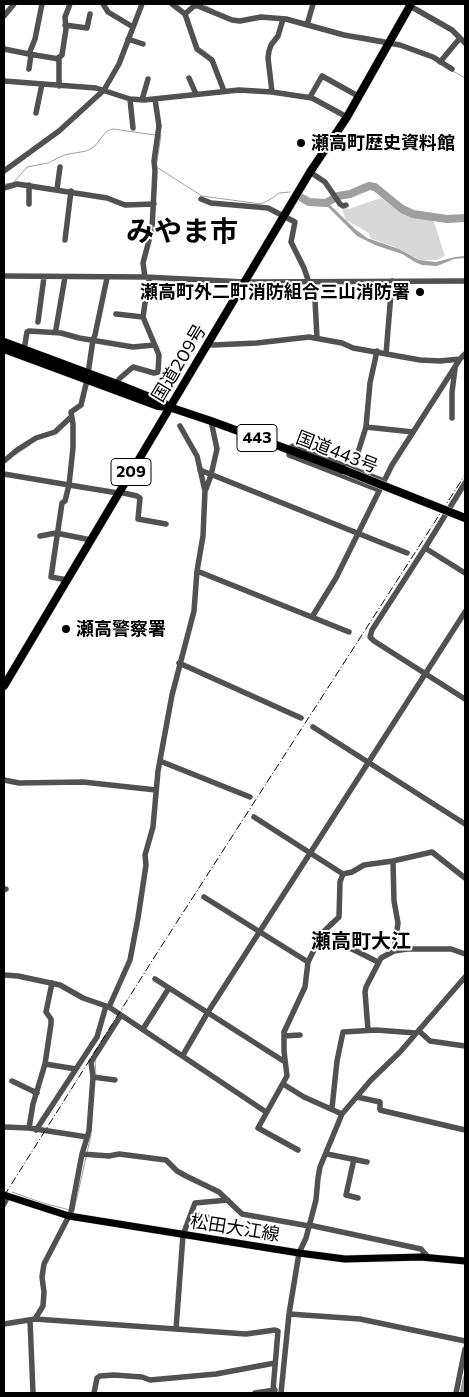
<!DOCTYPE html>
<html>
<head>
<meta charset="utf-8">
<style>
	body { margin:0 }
	#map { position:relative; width:469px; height:1397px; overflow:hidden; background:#fff; font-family:Commissioner,sans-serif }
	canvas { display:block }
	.frame { position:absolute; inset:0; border:5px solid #000; pointer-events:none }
</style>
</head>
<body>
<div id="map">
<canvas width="469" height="1397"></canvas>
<div class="frame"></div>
</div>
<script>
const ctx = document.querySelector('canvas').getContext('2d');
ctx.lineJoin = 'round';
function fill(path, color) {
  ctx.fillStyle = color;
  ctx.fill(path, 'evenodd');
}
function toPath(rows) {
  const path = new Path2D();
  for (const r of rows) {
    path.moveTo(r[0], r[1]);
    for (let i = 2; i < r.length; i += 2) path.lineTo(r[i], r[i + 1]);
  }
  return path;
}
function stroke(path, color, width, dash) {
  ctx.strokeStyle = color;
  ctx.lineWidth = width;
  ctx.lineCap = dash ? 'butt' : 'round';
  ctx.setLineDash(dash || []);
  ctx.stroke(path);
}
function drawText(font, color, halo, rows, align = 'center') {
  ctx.font = font + ' Commissioner,"Noto Sans JP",sans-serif';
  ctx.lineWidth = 4;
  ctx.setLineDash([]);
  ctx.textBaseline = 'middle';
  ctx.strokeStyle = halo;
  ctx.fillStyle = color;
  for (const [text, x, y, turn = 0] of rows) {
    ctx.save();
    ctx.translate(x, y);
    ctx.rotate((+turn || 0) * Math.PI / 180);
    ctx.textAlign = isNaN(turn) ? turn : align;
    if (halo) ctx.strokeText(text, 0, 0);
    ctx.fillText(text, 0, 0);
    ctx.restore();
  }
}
const green = toPath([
	[381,198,397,209,414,217,433,219,445,256,437,260,420,260,395,247,370,238,369,233,346,220,342,209,347,207,348,209]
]);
const water = toPath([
	[328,203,355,229,367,238,399,249,419,260,436,262,455,257,465,256,465,258,454,259,437,266,422,265,415,262,402,254,375,245,357,236,327,206]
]);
const stream = toPath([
	[203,4,214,10],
	[359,35,387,40],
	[453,71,465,78],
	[157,162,161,135,159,135],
	[158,168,202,196,261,204,271,199,279,193,290,192],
	[4,184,13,183,27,167,48,163,64,155,86,151,94,147,107,131,113,129,155,135],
	[15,455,30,445],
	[95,1060,96,1076],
	[87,1153,91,1135],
	[12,1192,43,1203,70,1210],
	[74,1211,86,1157]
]);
const canal = toPath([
	[462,1393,465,1378]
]);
const river = toPath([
	[302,198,309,202,326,203,338,196,350,194,369,186,375,187,402,209,413,214,447,219,465,218]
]);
const minor = toPath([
	[42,4,35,39,29,54,59,59,59,86],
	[103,4,108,12,133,27],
	[172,4,185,14,197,49,212,60,224,91],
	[410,6,452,30,465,43],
	[185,14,194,6,198,6,232,20,240,21,261,17,286,19,344,35,400,45,433,57,452,69],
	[4,16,14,4],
	[65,25,87,28,90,14],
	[307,25,313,4],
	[128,39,143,44],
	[4,49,29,54],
	[57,59,62,55,66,29,65,17,70,4],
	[440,62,460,38],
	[29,69,31,54],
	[189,78,196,94],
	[4,81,96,88,130,99,144,100,239,90,272,92,312,98,347,117],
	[272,92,268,58,269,51,271,45,278,36,283,19],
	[310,97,322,76,358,96],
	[130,99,133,128],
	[142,100,148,79],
	[36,113,42,84],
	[4,171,59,131,104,90,119,64,142,4],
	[310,172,325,182,340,204,343,206,346,205],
	[4,188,17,184,107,198,125,205,154,204],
	[57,189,60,167],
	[201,199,211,203,268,208,295,222,291,242,304,268,315,300,317,338],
	[29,204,29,185],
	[65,240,71,191],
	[4,276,145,277,245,282,465,281],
	[145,277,143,263,152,229,155,171,154,161,159,126,155,99],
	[116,314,143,317],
	[38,322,44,277],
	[56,329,65,277],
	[208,344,213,345,257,343,309,337,342,343,353,348,420,360,440,361,460,359],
	[24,350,27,332,29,331,61,333,79,338,133,347,154,345],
	[386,354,392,281],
	[117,384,119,379,133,367,154,373,158,372,159,355,143,317,145,303,149,290,149,278],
	[452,418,452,392,455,369],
	[366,427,413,432],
	[4,461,17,450,36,438,55,432,71,417],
	[353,468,366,427,370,383,377,351],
	[200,470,407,553],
	[4,474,69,485,73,448,73,424,71,412,81,405,87,380,93,340,95,335,107,278],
	[206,489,211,475,217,449,211,421],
	[379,490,289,455,289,449,293,446,384,481],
	[119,492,137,496,140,498,138,519,166,524],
	[40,536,56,533,91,540],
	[425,548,465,483],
	[197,571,349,632],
	[465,573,425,548,372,630,370,637,374,641,465,699],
	[67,580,51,577,62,503,65,501,69,485,118,493],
	[312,617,336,578,392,465,460,359,465,354],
	[179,663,301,718],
	[313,727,465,824],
	[160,761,250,797],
	[4,780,19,783,83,782,156,790],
	[254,817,343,874,352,872,364,865,393,861,432,852,465,878],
	[393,861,394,901,398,923,394,951],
	[4,890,6,889],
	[204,897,308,962],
	[317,944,333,944,352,949,378,962],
	[4,975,18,976,60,985,83,998,109,1007,266,1112],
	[155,979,285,1062],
	[109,1007,130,960,138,918,146,865,145,855,153,827,158,771,172,695,194,611,197,571,203,536,205,491,197,456,180,426],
	[143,1029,169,988],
	[368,1030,365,992,366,987,381,958,394,951,407,949,451,949,465,954],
	[419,1031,430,1041,465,1046],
	[284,1036,300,1035],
	[183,1055,208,1012,465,612],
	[45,1064,51,1024,51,1019,46,1012,52,983],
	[93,1077,115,1080],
	[12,1081,37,1093],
	[283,1084,304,1097,342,1114],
	[357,1097,380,1102,380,1110,384,1111,465,1130],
	[332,1108,337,1061,343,1032,376,1030,416,1033],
	[4,1127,29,1128,87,1137],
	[29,1128,33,1104,45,1064,76,1069],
	[36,1130,97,1037,106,1006],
	[298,1150,258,1128,287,1076,284,1051,284,1032,305,987,308,962,313,952,321,934,339,917,340,882,343,874],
	[82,1154,109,1156,119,1154,166,1160,177,1171,186,1176,219,1192,242,1214,309,1226],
	[327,1154,367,1162],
	[354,1159,346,1195,358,1198],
	[4,1204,8,1196],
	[191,1214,207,1217],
	[309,1225,421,1249,428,1257],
	[289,1314,360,1319,465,1341],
	[35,1319,43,1306,44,1292,42,1277,44,1264,71,1212,82,1154,89,1131,93,1077,91,1062,121,1015],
	[30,1320,33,1393],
	[4,1324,35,1319,246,1334,275,1330,278,1331,273,1390],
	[176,1329,183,1235,195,1203,228,1200],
	[94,1393,97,1378,100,1376,114,1375,142,1377,150,1380,216,1374,275,1363],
	[255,1393,275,1390],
	[281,1393,289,1314,299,1253,306,1238,316,1200,318,1178,320,1167,342,1114,371,1080,400,1052,465,977],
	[456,1393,465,1349]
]);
const major = toPath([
	[4,1195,69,1216,299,1253,345,1259,421,1257,465,1261]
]);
const highway = toPath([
	[4,342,117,384,162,402,168,406],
	[4,349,158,406,169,407,211,421,344,470],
	[4,686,310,172,347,117,411,4]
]);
const rail = toPath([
	[4,1196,157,953,465,475]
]);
const highwayBridge = toPath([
	[344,470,465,518]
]);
const markers = [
	[301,143,5,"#000"],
	[420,292,5,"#000"],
	[66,629,5,"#000"]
];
const shields = [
	[257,438,40],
	[131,472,40]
];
const shieldNames = [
	["443",257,438],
	["209",131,472]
];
const poiNames = [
	["瀬高町歴史資料館",311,143],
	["瀬高町外二町消防組合三山消防署",410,292,"right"],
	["瀬高警察署",76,629]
];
const streetNames = [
	["国道209号",179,363,-59],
	["国道443号",337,452,21],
	["松田大江線",235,1228,9]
];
const quarterNames = [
	["瀬高町大江",361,941]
];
const townNames = [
	["みやま市",182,232]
];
fill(green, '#d8d8d8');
fill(water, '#9f9f9f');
stroke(stream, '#9f9f9f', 1);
stroke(canal, '#9f9f9f', 4.5);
stroke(river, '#9f9f9f', 8);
stroke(major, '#dbdbdb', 8);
stroke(highway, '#dbdbdb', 9);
stroke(minor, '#515151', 5.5);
stroke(major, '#000', 7);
stroke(highway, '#000', 8);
stroke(rail, '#000', 1, [8, 2.5, 1, 2.5]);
stroke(highwayBridge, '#dbdbdb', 9, []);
stroke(highwayBridge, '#000', 8);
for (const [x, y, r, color] of markers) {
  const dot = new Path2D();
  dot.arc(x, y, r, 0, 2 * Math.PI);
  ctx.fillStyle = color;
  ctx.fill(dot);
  stroke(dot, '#fff', 2);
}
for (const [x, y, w] of shields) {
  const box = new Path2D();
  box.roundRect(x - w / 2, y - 13.5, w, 27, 4);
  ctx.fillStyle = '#fff';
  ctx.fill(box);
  stroke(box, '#000', 1);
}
drawText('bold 16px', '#000', null, shieldNames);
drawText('bold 18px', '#000', '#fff', poiNames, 'left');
drawText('18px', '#000', '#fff', streetNames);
drawText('bold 20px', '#000', '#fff', quarterNames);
drawText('bold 28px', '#000', '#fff', townNames);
</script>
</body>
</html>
